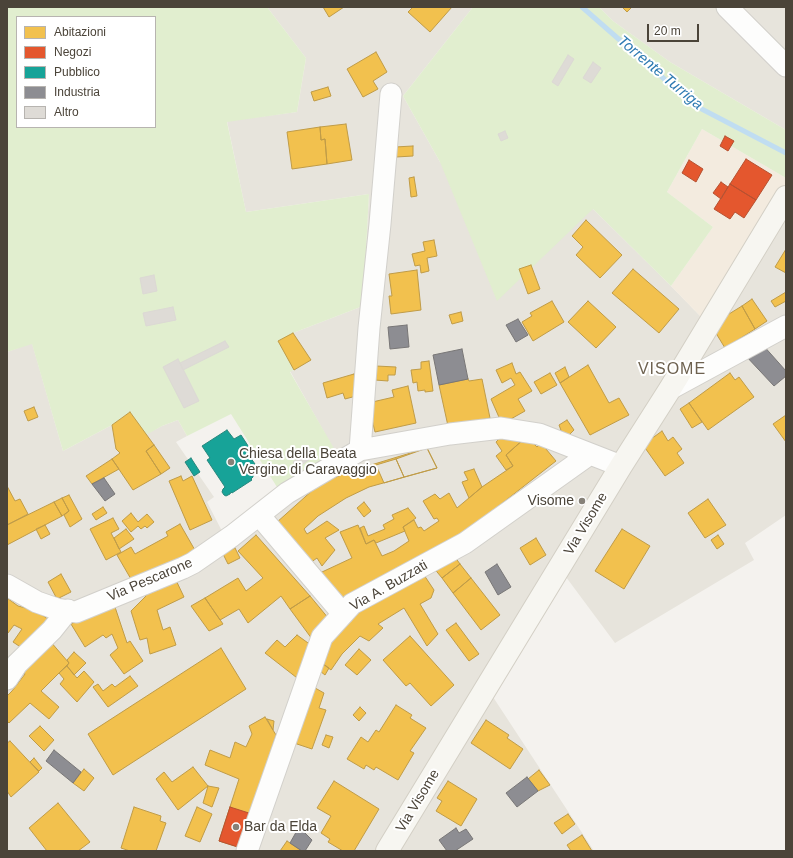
<!DOCTYPE html>
<html>
<head>
<meta charset="utf-8">
<style>
	body { margin:0 }
	#map { position:relative; width:793px; height:858px; overflow:hidden; background:#f4f2ee; font-family:Helvetica,sans-serif }
	canvas { display:block }
	.frame { position:absolute; inset:0; border:8px solid #4b4439; pointer-events:none }
	.legend { position:absolute; left:16px; top:16px; width:140px; height:112px; box-sizing:border-box; background:#fff; border:1px solid #b7b4b0; margin:0; padding:5px 7px; list-style:none; font-size:12px; color:#4b4439 }
	.legend li { display:flex; align-items:center; gap:8px; height:20px }
	.legend b { width:20px; border:1px solid #b7b4b0 }
	.scale { position:absolute; left:647px; top:24px; width:52px; height:18px; box-sizing:border-box; border:2px solid #4b4439; border-top:0; padding-left:5px; font-size:12px; line-height:14px; white-space:nowrap; color:#4b4439; -webkit-text-stroke:3px #fff; paint-order:stroke }
</style>
</head>
<body>
<div id="map">
<canvas width="793" height="858"></canvas>
<div class="frame"></div>
<ul class="legend">
<li><b style="height:11px;background:#f2c14e"></b>Abitazioni</li>
<li><b style="height:11px;background:#e4572e"></b>Negozi</li>
<li><b style="height:11px;background:#17a398"></b>Pubblico</li>
<li><b style="height:11px;background:#8d8d92"></b>Industria</li>
<li><b style="height:11px;background:#dedbd6"></b>Altro</li>
</ul>
<div class="scale">20 m</div>
</div>
<script>
const ctx = document.querySelector('canvas').getContext('2d');
ctx.lineJoin = 'round';
function fill(path, color) {
  ctx.fillStyle = color;
  ctx.fill(path, 'evenodd');
}
function toPath(rows) {
  const path = new Path2D();
  for (const r of rows) {
    path.moveTo(r[0], r[1]);
    for (let i = 2; i < r.length; i += 2) path.lineTo(r[i], r[i + 1]);
  }
  return path;
}
function stroke(path, color, width, dash) {
  ctx.strokeStyle = color;
  ctx.lineWidth = width;
  ctx.lineCap = dash ? 'butt' : 'round';
  ctx.setLineDash(dash || []);
  ctx.stroke(path);
}
function drawText(font, color, halo, rows, align = 'center') {
  ctx.font = font + ' Helvetica,sans-serif';
  ctx.lineWidth = 4;
  ctx.setLineDash([]);
  ctx.textBaseline = 'middle';
  ctx.strokeStyle = halo;
  ctx.fillStyle = color;
  for (const [text, x, y, turn = 0] of rows) {
    ctx.save();
    ctx.translate(x, y);
    ctx.rotate((+turn || 0) * Math.PI / 180);
    ctx.textAlign = isNaN(turn) ? turn : align;
    if (halo) ctx.strokeText(text, 0, 0);
    ctx.fillText(text, 0, 0);
    ctx.restore();
  }
}
const residential = toPath([
	[267,7,473,7,403,96,440,162,593,209,671,286,705,321,786,185,786,515,745,543,754,560,615,643,566,577,493,697,594,851,7,851,7,352,32,343,63,451,112,425,130,412,146,434,162,426,178,420,187,436,176,442,214,497,207,502,224,535,338,457,290,371,294,370,293,333,363,306,369,194,246,212,227,121,297,112,306,58],
	[599,7,786,7,786,130,670,62,613,21]
]);
const commercial = toPath([
	[702,129,786,178,786,185,705,321,671,286,713,227,667,192]
]);
const green = toPath([
	[7,7,267,7,306,58,297,112,227,122,246,212,369,194,363,306,293,333,311,360,290,372,339,457,282,495,231,414,187,436,178,420,162,426,146,435,130,412,112,425,63,451,32,344,7,352],
	[17,17,155,17,155,127,17,127],
	[473,7,599,7,613,21,670,62,786,130,786,178,702,129,667,192,713,227,671,286,593,209,497,301,440,162,403,96]
]);
const homes = toPath([
	[323,7,344,7,329,17,323,7],
	[413,7,452,7,430,32,408,12,413,7],
	[622,7,632,7,627,12,622,7],
	[376,52,387,72,373,81,378,89,363,97,347,69,376,52],
	[328,87,331,96,314,101,311,92,328,87],
	[346,124,352,160,327,164,325,139,321,140,320,127,346,124],
	[320,127,321,140,325,139,327,164,292,169,287,132,320,127],
	[413,146,413,156,396,157,395,147,413,146],
	[414,177,417,196,411,197,409,178,414,177],
	[586,220,622,255,600,278,576,255,583,247,572,236,586,220],
	[434,240,437,256,427,258,429,271,421,273,420,265,415,266,412,254,425,251,423,242,434,240],
	[786,249,786,273,775,267,786,249],
	[531,265,540,289,528,294,519,269,531,265],
	[633,269,679,309,659,333,612,293,633,269],
	[417,270,421,310,391,314,389,296,392,296,389,274,417,270],
	[786,292,786,301,775,307,771,301,786,292],
	[752,299,767,321,755,329,742,306,752,299],
	[552,301,564,322,533,341,522,322,532,316,530,313,552,301],
	[588,301,616,327,596,348,568,322,588,301],
	[742,306,755,329,725,348,711,325,742,306],
	[461,312,463,321,452,324,449,315,461,312],
	[293,333,311,360,294,370,278,341,293,333],
	[429,361,433,391,425,392,425,390,418,391,417,382,413,383,411,370,421,369,421,362,429,361],
	[512,363,516,374,520,372,532,391,518,399,525,411,502,424,491,399,515,385,511,378,502,383,496,370,512,363],
	[588,365,609,403,619,398,629,415,590,435,560,383,588,365],
	[376,366,396,367,395,375,388,375,388,381,375,380,376,366],
	[565,367,569,377,560,383,555,373,565,367],
	[550,373,557,385,541,394,534,382,550,373],
	[730,373,735,380,739,377,754,397,708,430,689,403,730,373],
	[354,374,360,395,345,399,343,393,327,398,323,383,354,374],
	[468,379,469,381,482,379,490,418,448,426,439,385,468,379],
	[408,386,416,423,375,432,368,403,394,397,392,390,408,386],
	[689,403,702,422,692,428,680,409,689,403],
	[34,407,38,417,28,421,24,411,34,407],
	[130,412,154,445,146,451,161,474,133,490,112,459,120,453,116,449,112,425,130,412],
	[786,415,786,442,773,424,786,415],
	[567,420,574,430,569,435,562,433,559,425,567,420],
	[662,431,668,441,673,437,682,449,677,453,684,463,665,476,643,445,662,431],
	[502,436,525,438,506,455,513,466,506,470,496,456,502,451,496,442,502,436],
	[525,438,531,441,537,447,541,443,556,461,473,526,405,573,338,599,322,572,352,558,340,532,358,525,366,544,374,540,382,556,394,551,409,541,403,527,414,520,418,528,421,527,424,531,439,521,437,518,434,519,423,501,435,494,440,499,449,493,457,508,482,487,513,466,506,455,525,438],
	[154,445,170,468,161,474,146,451,154,445],
	[427,448,437,468,369,487,346,498,318,516,304,529,307,534,315,529,327,521,339,530,325,538,335,550,322,566,317,558,307,565,276,523,315,488,334,478,348,472,427,448],
	[427,448,437,468,404,477,396,459,427,448],
	[112,459,119,469,92,484,86,476,112,459],
	[396,459,404,477,384,483,376,465,396,459],
	[474,469,482,487,469,498,462,482,468,480,464,472,474,469],
	[181,476,183,481,192,476,212,520,190,530,169,481,181,476],
	[7,486,15,501,20,499,28,514,7,525,7,486],
	[69,495,82,519,70,527,64,515,69,511,62,498,69,495],
	[62,498,69,511,62,516,54,502,62,498],
	[708,499,726,525,705,538,688,513,708,499],
	[54,502,62,516,7,545,7,525,54,502],
	[364,502,371,511,364,517,357,508,364,502],
	[103,507,107,513,96,520,92,514,103,507],
	[408,508,416,518,403,527,405,531,376,543,374,540,366,544,360,528,364,526,368,536,385,529,383,525,394,519,392,515,408,508],
	[131,513,138,522,147,514,154,522,147,528,145,526,141,529,138,526,131,532,122,521,131,513],
	[113,518,119,529,111,533,121,552,106,560,90,529,113,518],
	[180,524,196,552,135,586,117,555,131,547,135,554,168,536,166,532,180,524],
	[45,525,50,534,41,539,36,529,45,525],
	[126,529,134,539,119,549,114,538,126,529],
	[622,529,650,546,624,589,595,571,622,529],
	[256,535,310,596,290,609,281,596,248,623,239,609,220,620,205,598,238,578,246,591,263,578,238,551,256,535],
	[718,535,724,544,717,549,711,540,718,535],
	[536,538,546,555,530,565,520,548,536,538],
	[235,548,240,558,228,564,223,554,235,548],
	[452,553,460,564,442,578,433,567,452,553],
	[460,564,471,578,453,593,442,578,460,564],
	[422,572,434,590,431,598,420,604,438,634,427,646,404,608,378,624,383,628,369,641,360,636,342,654,331,670,319,661,331,632,361,603,422,572],
	[61,574,71,592,57,599,48,582,61,574],
	[174,576,184,597,157,610,163,630,170,627,176,645,150,654,147,638,140,640,131,611,146,596,144,589,174,576],
	[471,578,500,615,481,630,453,593,471,578],
	[310,596,329,619,312,639,290,609,310,596],
	[7,598,18,606,37,611,49,620,25,650,13,642,22,629,14,625,8,633,7,632,7,598],
	[205,598,223,624,209,631,191,606,205,598],
	[113,601,127,643,130,641,143,661,124,674,110,655,118,648,112,634,106,638,103,635,85,647,71,624,113,601],
	[456,623,479,654,469,661,446,630,456,623],
	[297,635,315,648,301,681,265,653,277,640,285,647,297,635],
	[410,636,454,685,431,706,410,683,406,686,383,660,410,636],
	[50,641,69,663,41,691,59,707,49,719,30,703,9,723,7,721,7,696,12,691,25,674,22,670,50,641],
	[221,648,246,689,113,775,88,734,221,648],
	[359,649,371,660,357,675,345,665,359,649],
	[74,652,86,663,74,675,67,666,69,663,67,660,74,652],
	[319,661,329,668,325,675,316,668,319,661],
	[67,666,77,678,84,671,94,682,77,702,60,684,64,679,59,673,67,666],
	[130,676,138,686,108,707,93,687,98,684,103,691,112,684,115,687,130,676],
	[308,684,324,693,319,708,326,710,312,749,288,741,308,684],
	[396,705,412,715,410,718,426,728,410,751,414,753,398,780,376,767,374,770,366,765,364,769,347,759,361,737,368,742,376,730,379,732,396,705],
	[360,707,366,713,359,721,353,715,360,707],
	[265,717,276,735,241,848,219,841,239,779,205,765,210,750,230,758,235,742,246,747,252,734,249,726,265,717],
	[267,719,274,721,273,730,267,719],
	[486,720,509,735,507,738,523,749,510,769,471,743,486,720],
	[40,726,54,740,44,751,29,736,40,726],
	[326,735,333,737,329,748,322,745,326,735],
	[10,741,39,772,11,797,7,791,7,743,10,741],
	[34,758,42,768,39,771,30,762,34,758],
	[193,767,208,786,178,810,156,779,164,772,172,782,193,767],
	[84,769,94,778,84,791,73,783,84,769],
	[539,770,550,785,538,791,528,779,539,770],
	[334,781,379,809,354,851,343,851,328,842,330,839,321,833,331,816,317,808,334,781],
	[448,781,477,799,461,826,436,811,442,801,437,798,448,781],
	[208,786,219,788,212,807,203,803,208,786],
	[58,803,90,842,78,851,47,851,29,828,58,803],
	[134,807,161,816,160,821,166,823,156,851,130,851,121,848,134,807],
	[197,807,212,814,200,842,185,836,197,807],
	[568,814,575,824,562,834,554,823,568,814],
	[582,835,592,851,571,851,567,845,582,835],
	[287,841,302,851,280,851,287,841]
]);
const shops = toPath([
	[725,136,734,141,728,151,720,146,725,136],
	[746,159,772,175,756,200,730,184,746,159],
	[689,160,703,169,696,182,682,173,689,160],
	[721,182,728,187,721,199,713,193,721,182],
	[730,184,756,200,744,218,735,212,730,219,714,209,730,184],
	[230,807,252,814,241,848,219,841,230,807]
]);
const public = toPath([
	[227,430,234,439,241,435,254,455,250,457,255,464,246,470,247,472,250,471,253,474,253,477,251,479,252,480,232,493,231,492,230,494,226,496,224,495,222,492,223,489,225,487,207,460,210,458,202,446,227,430],
	[191,458,200,472,194,476,185,462,191,458]
]);
const industry = toPath([
	[518,319,528,335,516,342,506,325,518,319],
	[407,325,409,347,390,349,388,327,407,325],
	[762,344,786,371,786,376,774,386,745,355,762,344],
	[462,349,468,379,439,385,433,355,462,349],
	[104,478,115,494,105,501,92,484,104,478],
	[497,564,511,587,498,595,485,572,497,564],
	[54,750,81,772,73,783,46,761,54,750],
	[527,777,538,791,517,807,506,793,527,777],
	[299,827,312,840,305,851,302,851,290,843,299,827],
	[456,828,459,833,466,829,473,839,455,851,447,851,439,840,456,828]
]);
const stream = toPath([
	[582,7,694,105,786,153]
]);
const building = toPath([
	[568,55,574,59,558,86,552,82,568,55],
	[593,62,601,68,591,83,583,78,593,62],
	[505,131,508,138,501,141,498,134,505,131],
	[154,275,157,291,143,294,140,278,154,275],
	[173,307,176,320,146,326,143,313,173,307],
	[225,341,229,347,183,370,180,363,225,341],
	[178,359,199,401,184,408,163,367,178,359],
	[309,451,313,457,297,468,293,462,309,451]
]);
const street = toPath([
	[727,7,786,66],
	[670,389,786,326],
	[360,450,369,328,380,224,391,94],
	[259,515,343,614],
	[7,585,37,602,57,609,76,612,183,568,193,563,232,536,287,493,360,450,450,434,501,428,539,434,621,466],
	[7,679,17,664,52,630,68,610],
	[247,851,322,637,352,604,465,543,590,454]
]);
const secondary = toPath([
	[387,851,621,466,670,389,786,197]
]);
const markers = [
	[231,462,4,"#868178"],
	[582,501,4,"#868178"],
	[236,827,4,"#868178"]
];
const poiNames = [
	["Chiesa della Beata",239,454],
	["Vergine di Caravaggio",239,470],
	["Visome",574,501,"right"],
	["Bar da Elda",244,827]
];
const streetNames = [
	["Via Visome",586,524,-59],
	["Via Pescarone",150,580,-23],
	["Via A. Buzzati",389,586,-30],
	["Via Visome",418,801,-59]
];
const waterNames = [
	["Torrente Turriga",660,73,40]
];
const quarterNames = [
	["VISOME",672,370]
];
fill(residential, '#e7e4dc');
fill(commercial, '#f3ebdf');
fill(green, '#e1eecf');
fill(homes, '#f2c14e');
stroke(homes, '#c09c48', 1);
fill(shops, '#e4572e');
stroke(shops, '#b65131', 1);
fill(public, '#17a398');
stroke(public, '#27867c', 1);
fill(industry, '#8d8d92');
stroke(industry, '#797777', 1);
stroke(stream, '#c0ddf1', 5);
fill(building, '#dedbd6');
stroke(building, '#dcd9d4', 1);
stroke(street, '#d2d0cb', 23);
stroke(secondary, '#d3cfc5', 24);
stroke(street, '#fdfdfc', 21);
stroke(secondary, '#f7f6f1', 22);
for (const [x, y, r, color] of markers) {
  const dot = new Path2D();
  dot.arc(x, y, r, 0, 2 * Math.PI);
  ctx.fillStyle = color;
  ctx.fill(dot);
  stroke(dot, '#fff', 1.5);
}
drawText('14px', '#4b4439', '#fff', poiNames, 'left');
drawText('14px', '#4b4439', '#fff', streetNames);
drawText('italic 15px', '#2e7ab2', '#fff', waterNames);
ctx.letterSpacing = '1px';
drawText('16px', '#6e6250', '#fff', quarterNames);
ctx.letterSpacing = '0px';
</script>
</body>
</html>
